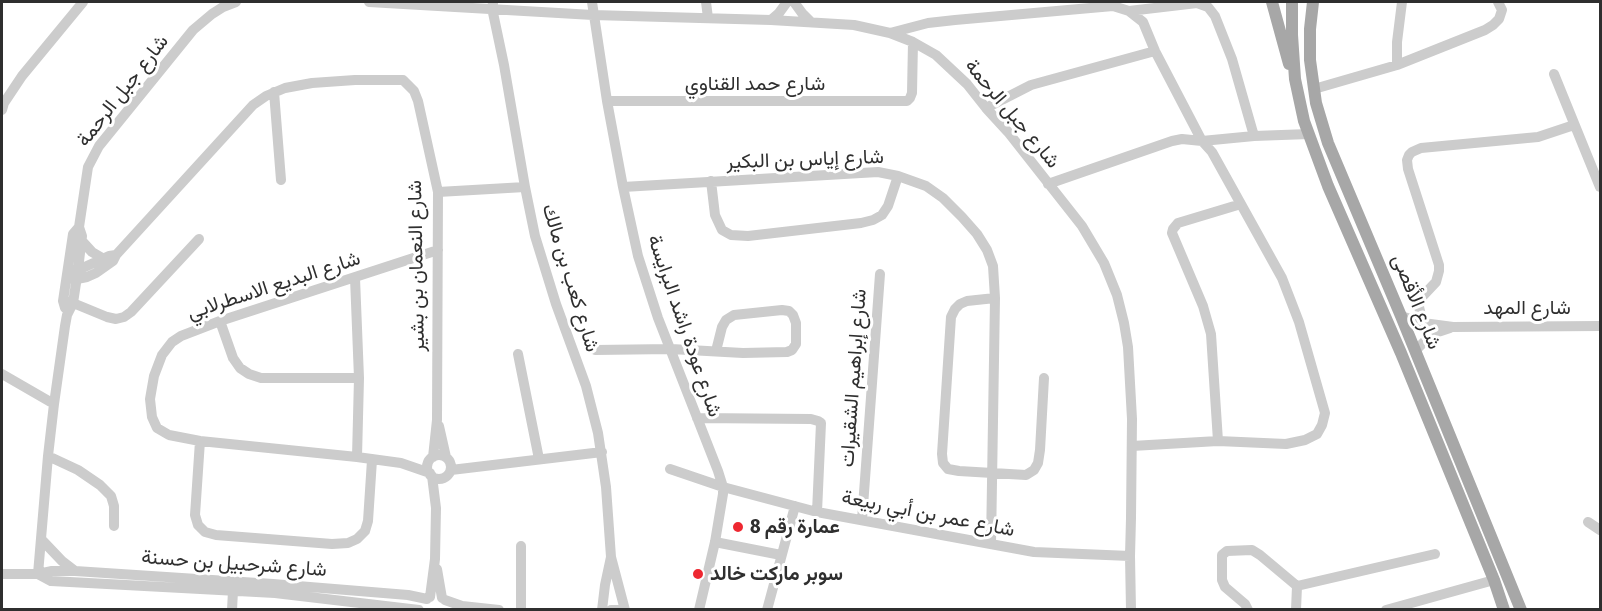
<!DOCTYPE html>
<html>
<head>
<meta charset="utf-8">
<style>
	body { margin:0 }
	#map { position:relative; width:1602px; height:611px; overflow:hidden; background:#fff; font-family:"Fira Sans Condensed",sans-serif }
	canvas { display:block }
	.frame { position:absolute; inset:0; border:3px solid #2f2f2f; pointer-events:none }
</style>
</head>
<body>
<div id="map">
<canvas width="1602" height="611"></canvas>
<div class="frame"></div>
</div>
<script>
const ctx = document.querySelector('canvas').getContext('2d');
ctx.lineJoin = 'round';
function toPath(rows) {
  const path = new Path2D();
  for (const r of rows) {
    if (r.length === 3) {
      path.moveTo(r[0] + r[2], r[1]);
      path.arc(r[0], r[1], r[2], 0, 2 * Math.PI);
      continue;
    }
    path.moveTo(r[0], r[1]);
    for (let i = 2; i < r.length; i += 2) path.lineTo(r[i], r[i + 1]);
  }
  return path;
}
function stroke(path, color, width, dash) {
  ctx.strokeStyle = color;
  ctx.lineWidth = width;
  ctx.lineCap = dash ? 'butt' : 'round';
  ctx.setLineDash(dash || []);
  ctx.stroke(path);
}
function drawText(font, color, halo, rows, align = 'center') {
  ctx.font = font + ' "Fira Sans Condensed",Vazirmatn,sans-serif';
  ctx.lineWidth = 6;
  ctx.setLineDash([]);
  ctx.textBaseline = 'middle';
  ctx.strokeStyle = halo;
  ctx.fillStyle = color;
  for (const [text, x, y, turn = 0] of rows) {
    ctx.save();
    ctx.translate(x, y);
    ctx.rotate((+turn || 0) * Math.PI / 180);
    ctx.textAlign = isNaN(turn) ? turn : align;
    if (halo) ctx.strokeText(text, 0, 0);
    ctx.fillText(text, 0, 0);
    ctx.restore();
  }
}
const minor = toPath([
	[369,2,593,15,771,20,854,25,890,33,913,42,936,55,967,84,986,108,1008,132,1082,226,1104,263,1117,295,1124,323,1128,347,1132,419,1131,518,1130,556,1131,610],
	[592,2,607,101,623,187,638,256,658,318,718,471,723,487,723,494,715,542,699,610],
	[706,2,708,18],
	[794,2,802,13,811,22],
	[493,3,492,8,504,65,525,187,535,236,556,304,586,386,598,433,606,487,611,557,625,610],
	[1129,11,1197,3,1208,7,1215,16,1232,59,1254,136],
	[771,20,779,13,787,2],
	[890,33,928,23,955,20,1113,6,1129,11,1143,22,1155,51,1202,141,1254,136,1309,134],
	[1397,65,1397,42,1402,2],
	[1554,74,1600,187],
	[1314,89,1397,65,1485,30,1493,25,1499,19,1502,10,1498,2],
	[274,92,281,180],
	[607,101,907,101,910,98,912,93,913,42],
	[986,108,1031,85,1155,51],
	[2,110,4,103,22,76,83,2],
	[711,181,715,215,722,230,731,235,748,236,861,223,873,220,882,215,888,206,898,176],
	[1048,184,1172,141,1182,139,1202,141,1212,152,1282,278,1299,322,1325,413,1322,425,1317,434,1305,440,1286,444,1218,441,1132,446],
	[623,187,878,172,898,176,926,186,943,198,962,217,977,234,987,250,993,266,995,298,991,544],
	[438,192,525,187],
	[81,240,92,252,104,259],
	[72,270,78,270,109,256,116,255],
	[67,278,77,279,87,277,96,273,113,261,116,255,253,105,266,96,285,88,312,83,355,80,403,80,414,91,418,101,438,192,437,420,433,457],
	[355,278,359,378,357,457],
	[995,298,967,301,960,304,955,309,951,317,942,454,943,463,948,469,959,471,1026,475,1034,470,1038,463,1040,450,1044,378],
	[63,301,73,303,107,317,116,319,124,317,131,312,199,239],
	[65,308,63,301,73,234,79,227],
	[1401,316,1423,323,1453,327,1600,326],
	[220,321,233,358,240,368,249,374,261,378,359,378],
	[1423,323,1419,307,1420,299,1436,282,1439,271,1439,265,1408,169,1407,160,1409,155,1412,152,1421,148,1538,137,1574,125],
	[595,350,671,349,743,353,787,352,792,350,796,344,796,323,793,315,789,311,782,310,734,315,726,320,722,327,716,351],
	[1415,351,1428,338,1435,333,1450,328],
	[518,354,539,459],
	[2,374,54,404],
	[697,418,811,419,818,421,821,423,817,512],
	[439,426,446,457],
	[200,441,195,515,198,525,205,532,216,535,332,544,348,543,357,539,365,531,368,521,372,460],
	[1218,441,1211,334,1203,306,1172,233,1173,229,1178,223,1241,204],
	[439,467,12],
	[48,456,78,470,100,485,111,496,114,506,114,526],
	[670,469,723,487,817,512,1034,552,1130,556],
	[451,470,602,452],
	[430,473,401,463,357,457,200,441,169,435,157,428,152,417,150,399,154,376,162,355,172,342,181,336,220,321,438,250],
	[862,520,880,274],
	[1588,522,1600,530],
	[41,539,62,561,75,571],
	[715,542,781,555],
	[437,569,442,598],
	[2,574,38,574,52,571,75,571,273,584,408,595,427,599],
	[38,574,48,456,54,404,65,326,67,315,73,303,78,270,82,236,79,227,88,167,99,146,193,30,212,14,223,7,236,2],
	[38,574,51,581,275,593,419,610],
	[1297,586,1435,554],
	[430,597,435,559,436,508,432,476],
	[445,600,462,606,499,610],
	[232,610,233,591],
	[521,610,521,546],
	[602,610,605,585,611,557],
	[611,610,621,610],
	[767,610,795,506],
	[1248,610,1245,604,1225,587,1222,580,1222,555,1227,551,1252,550,1260,555,1297,586,1296,610],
	[1386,610,1494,580]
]);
const major = toPath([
	[1272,2,1289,64],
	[1292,2,1292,35,1295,79,1304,121,1328,186,1401,353,1494,580,1504,610],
	[1313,2,1310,29,1310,60,1316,103,1328,143,1401,316,1521,610]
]);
const markers = [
	[738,527,6,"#ee2831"],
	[698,574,6,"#ee2831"]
];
const streetNames = [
	["شارع حمد القناوي",755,84],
	["شارع جبل الرحمة",123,91,-52],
	["شارع جبل الرحمة",1012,114,50],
	["شارع إياس بن البكير",805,160,-2],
	["شارع النعمان بن بشير",417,266,-91],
	["شارع كعب بن مالك",570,278,73],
	["شارع البديع الاسطرلابي",274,286,-18],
	["شارع الأقصى",1416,302,68],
	["شارع المهد",1527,308],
	["شارع عودة راشد البرايسة",684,326,71],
	["شارع إبراهيم الشقيرات",854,378,-86],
	["شارع عمر بن أبي ربيعة",928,514,11],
	["شارع شرحبيل بن حسنة",234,564,4]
];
const poiNames = [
	["عمارة رقم 8",750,527],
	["سوبر ماركت خالد",710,574]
];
stroke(minor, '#ccc', 10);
stroke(major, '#a7a7a7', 12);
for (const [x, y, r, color] of markers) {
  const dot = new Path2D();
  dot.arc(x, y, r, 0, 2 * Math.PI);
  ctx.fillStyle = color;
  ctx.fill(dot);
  stroke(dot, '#fff', 2);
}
drawText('20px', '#2f2f2f', '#fff', streetNames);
drawText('bold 20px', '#2f2f2f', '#fff', poiNames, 'left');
</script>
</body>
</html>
